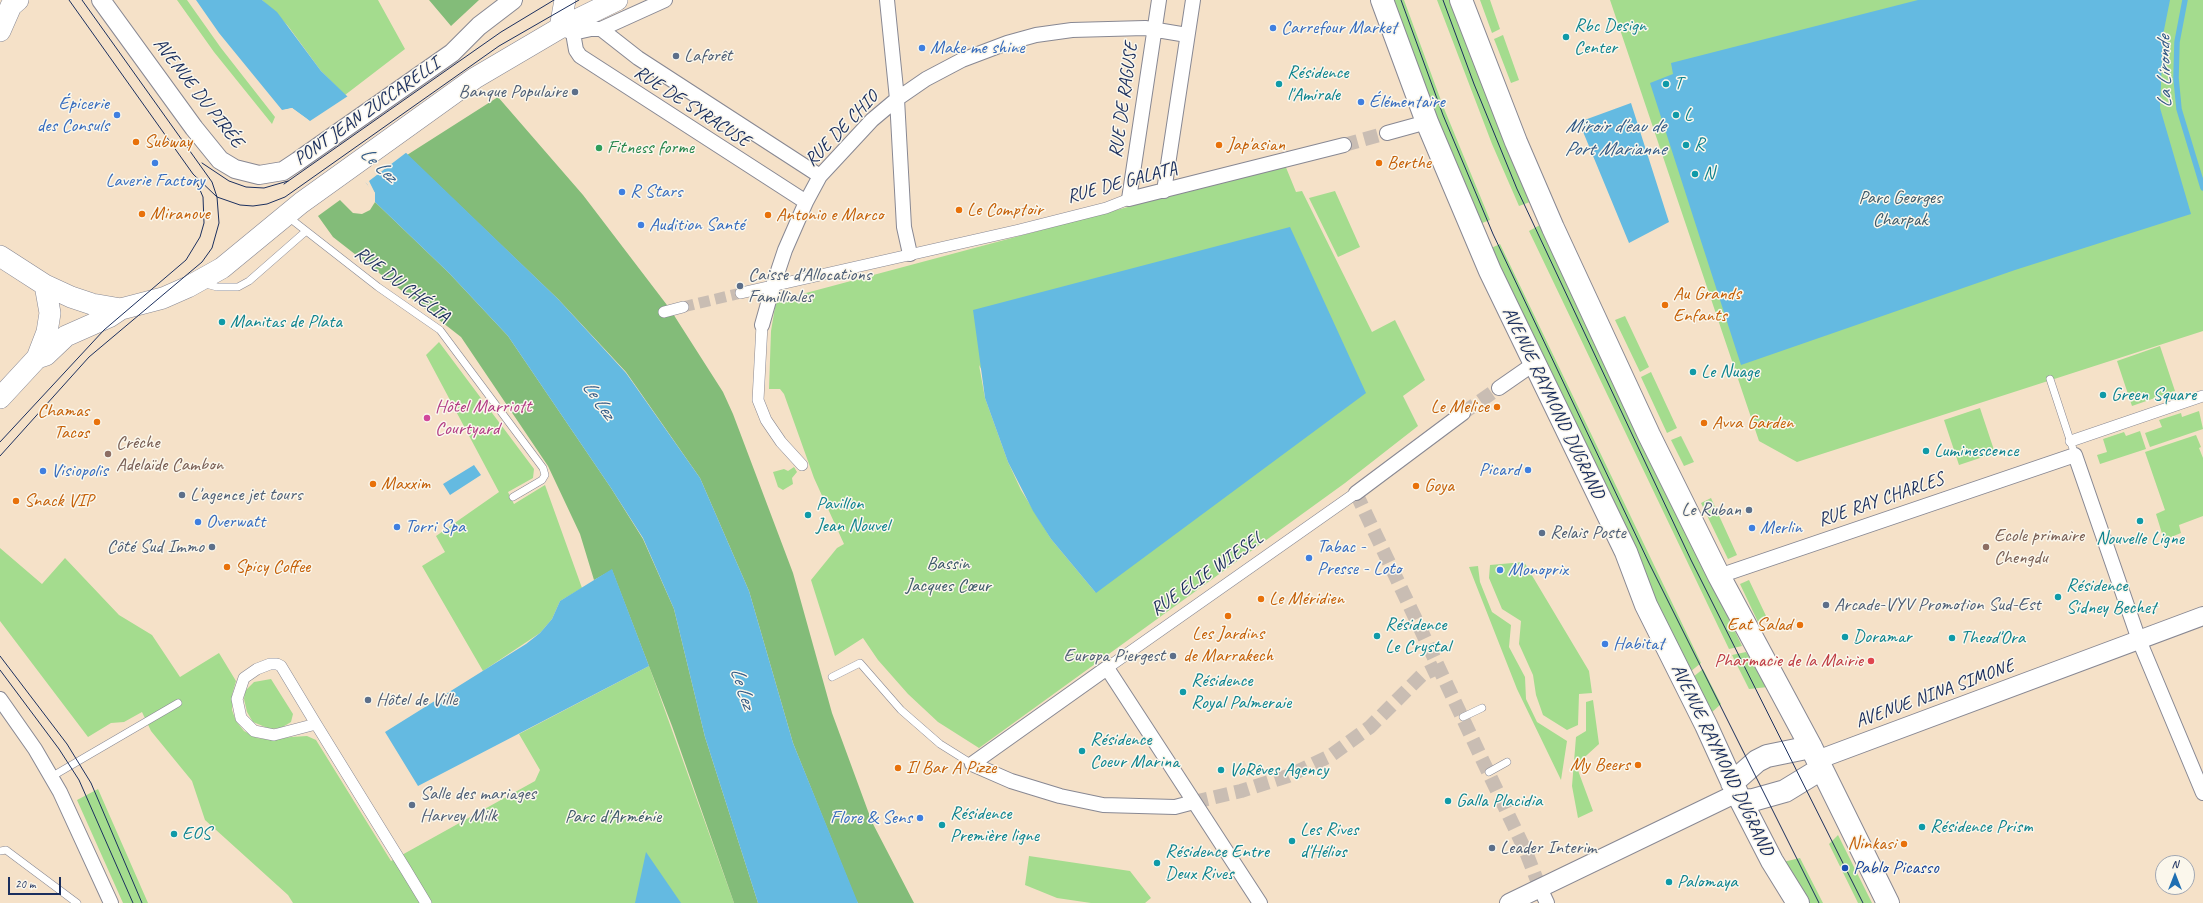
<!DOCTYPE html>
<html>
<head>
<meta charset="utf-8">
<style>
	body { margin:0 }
	#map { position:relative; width:2203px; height:903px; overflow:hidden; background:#f5e1c8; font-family:Caveat,sans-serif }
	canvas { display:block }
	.north { position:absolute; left:2155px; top:855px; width:40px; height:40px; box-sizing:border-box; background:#fbf7ec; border:1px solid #a1a7b3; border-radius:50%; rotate:0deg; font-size:11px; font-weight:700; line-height:16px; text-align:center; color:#1b2f5e }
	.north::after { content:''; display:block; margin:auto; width:14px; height:18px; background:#1f6fb2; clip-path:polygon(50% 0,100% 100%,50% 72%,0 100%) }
	.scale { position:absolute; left:8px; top:877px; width:53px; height:18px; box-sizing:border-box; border:2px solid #1b2f5e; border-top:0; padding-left:5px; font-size:12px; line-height:14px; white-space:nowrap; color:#1b2f5e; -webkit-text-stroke:3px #fbf7ec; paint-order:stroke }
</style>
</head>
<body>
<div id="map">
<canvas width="2203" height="903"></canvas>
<div class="north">N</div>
<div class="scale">20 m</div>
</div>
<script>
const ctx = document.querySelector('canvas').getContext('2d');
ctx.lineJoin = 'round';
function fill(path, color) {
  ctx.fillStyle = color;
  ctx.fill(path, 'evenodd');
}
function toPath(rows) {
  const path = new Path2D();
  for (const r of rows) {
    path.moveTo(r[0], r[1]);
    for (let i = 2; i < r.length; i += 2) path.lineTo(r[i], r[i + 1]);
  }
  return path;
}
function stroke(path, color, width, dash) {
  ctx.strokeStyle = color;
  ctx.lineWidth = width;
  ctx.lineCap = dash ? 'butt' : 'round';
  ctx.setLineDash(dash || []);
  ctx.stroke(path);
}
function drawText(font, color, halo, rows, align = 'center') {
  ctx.font = font + ' Caveat,sans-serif';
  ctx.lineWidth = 3;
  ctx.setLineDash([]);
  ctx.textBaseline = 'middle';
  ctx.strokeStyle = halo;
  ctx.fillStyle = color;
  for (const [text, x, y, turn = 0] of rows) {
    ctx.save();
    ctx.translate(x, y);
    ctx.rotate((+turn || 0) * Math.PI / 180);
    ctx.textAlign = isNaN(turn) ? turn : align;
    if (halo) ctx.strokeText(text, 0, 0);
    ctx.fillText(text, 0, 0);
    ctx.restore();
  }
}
const green = toPath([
	[177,0,187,0,221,48,275,117,272,124,214,52],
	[262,0,378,0,405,49,345,95,321,71,288,26],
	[1390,0,1404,0,1443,106,1490,220,1477,225],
	[1437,0,1451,0,1530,202,1519,206,1492,144],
	[1480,0,1490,0,1500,29,1492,33],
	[1610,0,2203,0,2203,331,1797,462,1759,441],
	[1503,35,1519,80,1511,83,1494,39],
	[1285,165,1296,192,1302,191,1372,332,1395,320,1425,380,1403,396,1418,426,1345,483,979,748,938,722,908,694,878,660,863,638,835,656,811,580,837,548,844,544,814,478,784,394,780,389,769,389,771,331,776,301],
	[979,365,1096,593,1051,539,1021,490,1008,462,985,398],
	[1335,191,1360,247,1338,257,1309,198],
	[1540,225,1742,646,1729,649,1529,231],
	[1500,244,1701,663,1690,672,1489,249],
	[1625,316,1649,367,1640,372,1615,320],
	[439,342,534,469,533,478,508,492,514,504,545,485,582,588,560,601,552,619,540,633,483,671,422,566,445,552,436,536,499,492,426,355],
	[2160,346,2175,391,2132,406,2117,361],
	[1651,372,1677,428,1667,433,1641,377],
	[1980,408,1995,453,1959,465,1944,420],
	[2199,411,2203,429,2150,447,2145,433,2162,427,2159,420,2181,413,2182,417],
	[2140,431,2146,449,2100,464,2097,455,2107,452,2103,439,2124,432,2126,436],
	[2196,435,2201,447,2199,448,2203,458,2203,516,2179,525,2181,533,2164,540,2156,514,2165,510,2145,452],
	[1681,436,1694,462,1684,466,1671,440],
	[794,467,797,472,792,478,793,484,783,490,778,487,773,472,784,469,788,471],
	[1711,498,1737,555,1728,559,1701,503],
	[0,548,42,584,65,558,119,615,152,635,180,677,219,653,236,681,232,695,232,710,236,721,244,731,257,738,272,740,291,737,307,736,316,740,391,861,535,781,540,770,519,734,649,666,734,903,293,903,288,895,205,820,192,781,151,731,142,712,124,722,111,723,88,737,0,621],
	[1524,562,1589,671,1592,693,1579,694,1578,725,1567,730,1543,715,1536,695,1533,675,1519,644,1521,621,1502,609,1489,578,1490,565],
	[1478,566,1480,582,1492,612,1511,625,1509,647,1525,677,1526,699,1537,722,1567,741,1561,780,1517,689,1469,567],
	[1749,580,1767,618,1758,622,1740,584],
	[1746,652,1768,687,1749,689,1732,655],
	[1703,669,1721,704,1711,713,1693,677],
	[271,679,293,714,291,722,281,728,270,729,253,722,247,712,244,699,245,691,254,682],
	[1593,700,1599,744,1576,765,1593,811,1578,818,1572,786,1576,737,1586,731,1586,702],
	[98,789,148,903,123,903,77,800],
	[1838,835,1872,903,1858,903,1829,844],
	[1029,856,1130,871,1151,898,1145,903,1091,903,1057,898,1025,885],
	[1800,858,1823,903,1808,903,1783,862]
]);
const forest = toPath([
	[429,0,479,0,451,26],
	[498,97,583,195,670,309,723,392,733,414,793,573,832,713,872,822,914,903,858,903,856,900,793,743,749,591,700,478,626,372,558,299,407,155],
	[340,200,353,213,362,214,370,210,375,202,449,273,508,336,611,488,643,539,674,609,705,737,758,903,734,903,672,726,612,570,594,580,580,534,548,466,461,337,333,237,318,216]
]);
const water = toPath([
	[196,0,262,0,277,12,321,71,558,299,626,373,700,478,749,591,793,743,858,903,758,903,705,737,674,609,643,538,611,488,508,336,449,273,375,202,375,193,307,119,292,108,282,110,219,33],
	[1918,0,2170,0,2163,35,2160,108,2191,214,2015,270,1741,365,1650,83,1673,74,1671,63],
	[1631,103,1669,222,1629,243,1579,122],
	[1290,227,1366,393,1096,593,1051,539,1033,511,1008,462,985,398,973,310],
	[474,465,481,475,450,495,443,484],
	[612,569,649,666,418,786,385,732,526,644,540,633,552,619,560,601],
	[646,852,681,903,635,903]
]);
const pier = toPath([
	[348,96,407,152,369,181,375,193,374,204,373,194,367,184,358,178,349,176,307,133,305,120,299,114,291,110,280,111,292,108,310,121]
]);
const stream = toPath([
	[2185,0,2177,42,2176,78,2179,109,2203,188]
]);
const pedestrianTunnel = toPath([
	[683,307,741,293]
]);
const minorTunnel = toPath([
	[1344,145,1387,133],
	[1463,413,1499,388],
	[1356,493,1526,852,1540,888],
	[1194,802,1241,791,1288,776,1330,756,1370,727,1422,675,1439,667]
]);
const service = toPath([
	[287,216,378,287,440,330,543,468,545,475,542,480,513,497],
	[202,283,217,287,238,287,249,281,305,232],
	[2050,379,2075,455],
	[832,677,860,663,901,710,940,744,972,764],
	[1463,717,1482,708],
	[1489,772,1507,762],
	[51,777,178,703],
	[0,851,6,850,77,903]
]);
const pedestrian = toPath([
	[741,293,1019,230,1106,208,1129,199],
	[664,312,683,307],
	[762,325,758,400,766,420,781,442,802,465],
	[2071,441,2203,396],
	[1107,668,1356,493],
	[316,724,274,735,254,731,241,718,237,699,244,678,257,669,270,664,277,664,281,666,316,724,406,870,426,903]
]);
const minor = toPath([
	[887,0,897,99,904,227,910,254],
	[1159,0,1129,199,1344,145],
	[601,29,638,58,820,176],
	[566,30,573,33,591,29,601,29,665,0],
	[573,33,576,50,580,56,806,202],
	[1387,133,1427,122],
	[1164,191,1193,0],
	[762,325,773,286,785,250,806,202,820,176,872,120,897,99,926,79,962,60,1007,43,1036,35,1072,30,1145,28,1187,35],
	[1499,388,1535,363],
	[1356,493,1463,413],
	[1719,576,2075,455,2139,640,2203,793],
	[0,699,35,749,60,792,111,903],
	[972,764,1107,668,1260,903],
	[972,764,1011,781,1060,796,1103,805,1175,807,1194,802],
	[1540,888,1547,903]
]);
const tertiary = toPath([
	[101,0,194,128,220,160,235,169,259,175,283,171,298,161,452,53,479,26,513,0],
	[1817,760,2203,616],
	[1509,903,1737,793]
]);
const secondary = toPath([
	[560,28,565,0],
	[0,31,11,6,18,0],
	[0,256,45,285,71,297,92,304,121,309],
	[37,358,47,332,50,313,45,285],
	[0,398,37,358,46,355,66,336,109,317,121,309,163,298,188,287,222,268,301,203,475,78,560,28,617,0]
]);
const primary = toPath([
	[1382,0,1427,122,1490,271,1626,552,1646,605,1706,725,1737,793,1772,861,1798,903],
	[1461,0,1516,142,1553,228,1649,435,1719,576,1811,747,1888,903],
	[1732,783,1757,761,1767,756,1811,747],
	[1742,801,1753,800,1785,791,1821,769]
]);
const tram = toPath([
	[69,0,193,174,217,197,240,205,253,206,267,204,285,197,499,46,579,0],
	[1401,0,1443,115,1493,234,1649,563,1819,903],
	[1443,0,1474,84,1517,189,1691,560,1863,903],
	[202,163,229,181,246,187,264,188,288,181],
	[284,184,501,32,554,0],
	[0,442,104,330,186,260,200,237,204,223,203,197,197,183],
	[0,456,89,357,202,262,212,248,219,223,217,197,212,182,82,0],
	[0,656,67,744,91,783,142,903],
	[0,670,59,749,79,780,133,903]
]);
const markers = [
	[1273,28,4,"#3f7fe0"],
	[1566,37,4,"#0f9aa8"],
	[922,48,4,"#3f7fe0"],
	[676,56,4,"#5c6f8a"],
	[1279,84,4,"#0f9aa8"],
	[1666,84,4,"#0f9aa8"],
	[575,92,4,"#5c6f8a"],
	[1361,102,4,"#3f7fe0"],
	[117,115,4,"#3f7fe0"],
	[1676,115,4,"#0f9aa8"],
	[136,142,4,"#e8710a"],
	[1219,145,4,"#e8710a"],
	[1686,145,4,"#0f9aa8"],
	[599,148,4,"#2e9e5b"],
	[155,163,4,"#3f7fe0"],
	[1379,163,4,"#e8710a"],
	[1695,174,4,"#0f9aa8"],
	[622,192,4,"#3f7fe0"],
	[959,210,4,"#e8710a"],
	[142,214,4,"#e8710a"],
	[768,215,4,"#e8710a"],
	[641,225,4,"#3f7fe0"],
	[740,286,4,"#5c6f8a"],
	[1665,305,4,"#e8710a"],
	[222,322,4,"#0f9aa8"],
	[1693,372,4,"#0f9aa8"],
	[2103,395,4,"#0f9aa8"],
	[1497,407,4,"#e8710a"],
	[427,418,4,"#d1479c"],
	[97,422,4,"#e8710a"],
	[1704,423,4,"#e8710a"],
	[1926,451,4,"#0f9aa8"],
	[108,454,4,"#8d6e63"],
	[1528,470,4,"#3f7fe0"],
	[43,471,4,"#3f7fe0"],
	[373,484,4,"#e8710a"],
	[1416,486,4,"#e8710a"],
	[182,495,4,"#5c6f8a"],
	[16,501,4,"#e8710a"],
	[1749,510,4,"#5c6f8a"],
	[808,515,4,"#0f9aa8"],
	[2140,521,4,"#0f9aa8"],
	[198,522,4,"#3f7fe0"],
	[397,527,4,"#3f7fe0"],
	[1752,528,4,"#3f7fe0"],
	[1542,533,4,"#5c6f8a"],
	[212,547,4,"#5c6f8a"],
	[1986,547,4,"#8d6e63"],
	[1309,558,4,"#3f7fe0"],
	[227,567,4,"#e8710a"],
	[1500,570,4,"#3f7fe0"],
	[2058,597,4,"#0f9aa8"],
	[1261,599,4,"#e8710a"],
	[1826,605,4,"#5c6f8a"],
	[1228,616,4,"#e8710a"],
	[1800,625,4,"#e8710a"],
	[1377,636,4,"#0f9aa8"],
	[1845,637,4,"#0f9aa8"],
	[1952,638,4,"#0f9aa8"],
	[1605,644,4,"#3f7fe0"],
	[1173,656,4,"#5c6f8a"],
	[1871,661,4,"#e0444e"],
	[1183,692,4,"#0f9aa8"],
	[368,700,4,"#5c6f8a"],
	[1082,751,4,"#0f9aa8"],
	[1638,765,4,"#e8710a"],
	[898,768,4,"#e8710a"],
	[1221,770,4,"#0f9aa8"],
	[1448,801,4,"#0f9aa8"],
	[412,805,4,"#5c6f8a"],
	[920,818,4,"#3f7fe0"],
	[942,825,4,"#0f9aa8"],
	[1922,827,4,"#0f9aa8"],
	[174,834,4,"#0f9aa8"],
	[1292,841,4,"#0f9aa8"],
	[1904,844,4,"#e8710a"],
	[1492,848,4,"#5c6f8a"],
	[1157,863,4,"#0f9aa8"],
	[1845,868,4,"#1a4fb4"],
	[1669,882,4,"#0f9aa8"]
];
const cultureNames = [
	["Rbc Design",1574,26],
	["Center",1574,48],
	["Résidence",1287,73],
	["l'Amirale",1287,95],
	["T",1674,84],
	["L",1684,115],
	["R",1694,145],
	["N",1703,174],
	["Manitas de Plata",230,322],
	["Le Nuage",1701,372],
	["Green Square",2111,395],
	["Luminescence",1934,451],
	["Pavillon",816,504],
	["Jean Nouvel",816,526],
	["Nouvelle Ligne",2140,539,"center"],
	["Résidence",2066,586],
	["Sidney Bechet",2066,608],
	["Résidence",1385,625],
	["Le Crystal",1385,647],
	["Doramar",1853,637],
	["Theod'Ora",1960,638],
	["Résidence",1191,681],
	["Royal Palmeraie",1191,703],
	["Résidence",1090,740],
	["Coeur Marina",1090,762],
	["VoRêves Agency",1229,770],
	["Galla Placidia",1456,801],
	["Résidence",950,814],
	["Première ligne",950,836],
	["Résidence Prism",1930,827],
	["Les Rives",1300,830],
	["d'Hélios",1300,852],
	["EOS",182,834],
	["Résidence Entre",1165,852],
	["Deux Rives",1165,874],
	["Palomaya",1677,882]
];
const shopNames = [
	["Carrefour Market",1281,28],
	["Make me shine",930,48],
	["Élémentaire",1369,102],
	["Épicerie",109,104,"right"],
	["des Consuls",109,126,"right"],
	["Laverie Factory",155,181,"center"],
	["R Stars",630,192],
	["Audition Santé",649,225],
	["Picard",1520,470,"right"],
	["Visiopolis",51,471],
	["Overwatt",206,522],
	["Torri Spa",405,527],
	["Merlin",1760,528],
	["Tabac -",1317,547],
	["Presse - Loto",1317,569],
	["Monoprix",1508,570],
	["Habitat",1613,644],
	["Flore & Sens",912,818,"right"]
];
const serviceNames = [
	["Laforêt",684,56],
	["Banque Populaire",567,92,"right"],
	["Caisse d'Allocations",748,275],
	["Familliales",748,297],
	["L'agence jet tours",190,495],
	["Le Ruban",1741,510,"right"],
	["Relais Poste",1550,533],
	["Côté Sud Immo",204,547,"right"],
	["Arcade-VYV Promotion Sud-Est",1834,605],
	["Europa Piergest",1165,656,"right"],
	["Hôtel de Ville",376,700],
	["Salle des mariages",420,794],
	["Harvey Milk",420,816],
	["Leader Interim",1500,848]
];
const streetNames = [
	["AVENUE DU PIRÉE",198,93,52],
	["RUE DE RAGUSE",1124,100,-82],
	["RUE DE SYRACUSE",692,107,33],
	["PONT JEAN ZUCCARELLI",367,112,-35],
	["RUE DE CHIO",842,129,-46],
	["RUE DE GALATA",1122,183,-15],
	["RUE DU CHÉLIA",402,285,37],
	["AVENUE RAYMOND DUGRAND",1553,403,64],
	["RUE RAY CHARLES",1881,500,-19],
	["RUE ELIE WIESEL",1207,574,-35],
	["AVENUE NINA SIMONE",1935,694,-20],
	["AVENUE RAYMOND DUGRAND",1722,760,64]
];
const foodNames = [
	["Subway",144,142],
	["Jap'asian",1227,145],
	["Berthe",1387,163],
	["Le Comptoir",967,210],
	["Miranove",150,214],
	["Antonio e Marco",776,215],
	["Au Grands",1673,294],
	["Enfants",1673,316],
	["Le Melice",1489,407,"right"],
	["Chamas",89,411,"right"],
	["Tacos",89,433,"right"],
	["Avva Garden",1712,423],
	["Maxxim",381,484],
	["Goya",1424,486],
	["Snack VIP",24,501],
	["Spicy Coffee",235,567],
	["Le Méridien",1269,599],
	["Eat Salad",1792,625,"right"],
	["Les Jardins",1228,634,"center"],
	["de Marrakech",1228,656,"center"],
	["My Beers",1630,765,"right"],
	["Il Bar A Pizze",906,768],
	["Ninkasi",1896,844,"right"]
];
const leisureNames = [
	["Fitness forme",607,148]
];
const parkNames = [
	["Parc Georges",1900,198],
	["Charpak",1900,220],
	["Bassin",948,564],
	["Jacques Cœur",948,586],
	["Parc d'Arménie",613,817]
];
const hotelNames = [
	["Hôtel Marriott",435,407],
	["Courtyard",435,429]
];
const educationNames = [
	["Crêche",116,443],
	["Adelaïde Cambon",116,465],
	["Ecole primaire",1994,536],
	["Chengdu",1994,558]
];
const healthNames = [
	["Pharmacie de la Mairie",1863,661]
];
const transitNames = [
	["Pablo Picasso",1853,868]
];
const waterNames = [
	["La Lironde",2165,72,-91],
	["Miroir d'eau de",1615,127],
	["Port Marianne",1615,150],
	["Le Lez",378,165,43],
	["Le Lez",598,400,55],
	["Le Lez",742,688,72]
];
fill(green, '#a4dc8e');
fill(forest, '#83bc79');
fill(water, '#64bae1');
fill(pier, '#f5e1c8');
stroke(stream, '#64bae1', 5.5);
stroke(pedestrianTunnel, '#c9bdb3', 11, [11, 5.5]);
stroke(minorTunnel, '#c9bdb3', 14, [14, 7]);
stroke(service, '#888893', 8);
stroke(pedestrian, '#888893', 12);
stroke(minor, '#888893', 16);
stroke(tertiary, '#888893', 20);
stroke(secondary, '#888893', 22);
stroke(primary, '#888893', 24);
stroke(service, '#fff', 7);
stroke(pedestrian, '#fff', 11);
stroke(minor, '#fff', 14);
stroke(tertiary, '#fff', 18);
stroke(secondary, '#fff', 21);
stroke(primary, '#fff', 22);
stroke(tram, '#1b2f5e', 1);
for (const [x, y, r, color] of markers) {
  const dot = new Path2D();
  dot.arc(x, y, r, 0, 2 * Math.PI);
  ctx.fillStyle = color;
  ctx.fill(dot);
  stroke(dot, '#fbf7ec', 1.5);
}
drawText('19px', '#0d838f', '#fbf7ec', cultureNames, 'left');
drawText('19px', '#366cbe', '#fbf7ec', shopNames, 'left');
drawText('19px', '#4e5e75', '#fbf7ec', serviceNames, 'left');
drawText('19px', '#1b2f5e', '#fbf7ec', streetNames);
drawText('19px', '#c56008', '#fbf7ec', foodNames, 'left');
drawText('19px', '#27864d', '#fbf7ec', leisureNames, 'left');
drawText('19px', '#3d5a6a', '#fbf7ec', parkNames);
drawText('19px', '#b23c85', '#fbf7ec', hotelNames, 'left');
drawText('19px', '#785e54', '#fbf7ec', educationNames, 'left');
drawText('19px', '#be3a42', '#fbf7ec', healthNames, 'right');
drawText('19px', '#164399', '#fbf7ec', transitNames, 'left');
drawText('italic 20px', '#315985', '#fbf7ec', waterNames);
</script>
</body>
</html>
